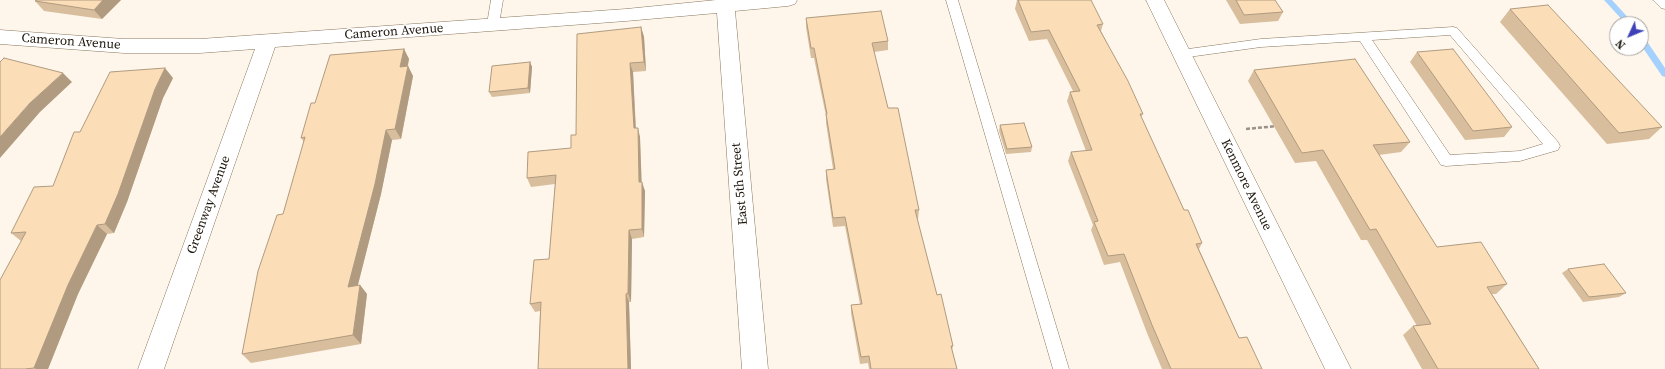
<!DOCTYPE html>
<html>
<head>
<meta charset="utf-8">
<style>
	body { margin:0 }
	#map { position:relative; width:1665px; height:369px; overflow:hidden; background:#fef6eb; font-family:"Source Serif 4",serif }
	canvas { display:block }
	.north { position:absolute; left:1609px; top:16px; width:40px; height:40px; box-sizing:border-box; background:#fff; border:1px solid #a5a29e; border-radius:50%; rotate:226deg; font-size:11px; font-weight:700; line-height:16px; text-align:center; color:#1d160d }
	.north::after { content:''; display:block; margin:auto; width:14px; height:18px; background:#3f42b6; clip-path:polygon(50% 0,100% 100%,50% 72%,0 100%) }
</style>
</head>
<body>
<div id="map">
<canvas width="1665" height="369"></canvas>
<div class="north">N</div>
</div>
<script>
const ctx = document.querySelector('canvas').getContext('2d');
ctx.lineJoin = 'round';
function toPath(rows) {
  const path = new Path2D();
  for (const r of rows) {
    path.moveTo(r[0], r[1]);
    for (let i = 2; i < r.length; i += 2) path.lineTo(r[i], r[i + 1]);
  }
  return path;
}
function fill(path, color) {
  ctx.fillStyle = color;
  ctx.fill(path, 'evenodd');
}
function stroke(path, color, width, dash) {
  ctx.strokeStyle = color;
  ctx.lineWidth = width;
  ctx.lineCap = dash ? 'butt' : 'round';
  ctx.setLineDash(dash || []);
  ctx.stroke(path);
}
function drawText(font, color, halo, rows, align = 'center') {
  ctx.font = font + ' "Source Serif 4",serif';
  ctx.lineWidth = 3;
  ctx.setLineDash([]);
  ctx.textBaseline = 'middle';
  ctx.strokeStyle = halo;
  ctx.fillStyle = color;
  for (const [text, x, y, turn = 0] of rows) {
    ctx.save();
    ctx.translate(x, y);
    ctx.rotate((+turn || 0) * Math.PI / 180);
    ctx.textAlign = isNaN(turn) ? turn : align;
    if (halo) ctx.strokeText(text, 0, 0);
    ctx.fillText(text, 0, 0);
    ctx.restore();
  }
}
const stream = toPath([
	[1604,0,1612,0,1634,24,1626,24,1604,0],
	[1641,36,1644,37,1665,68,1665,77,1662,76,1641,45,1641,36]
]);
const path = toPath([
	[1246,129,1277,126]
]);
const lane = toPath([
	[491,0,503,0,499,24,497,27,493,28,489,27,487,24,491,0],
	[946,0,958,0,1069,369,1053,369,946,0],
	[1653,0,1665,0,1665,9,1661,8,1653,0],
	[1453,27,1457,28,1558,142,1560,146,1558,150,1520,161,1446,166,1441,165,1360,41,1261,47,1181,58,1177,57,1175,54,1177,51,1181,50,1261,39,1453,27],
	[1450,35,1543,144,1520,151,1450,155,1372,40,1450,35]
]);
const street = toPath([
	[716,0,797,0,795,4,788,6,735,11,768,369,742,369,717,13,626,21,275,47,164,369,138,369,255,49,200,53,124,53,0,44,0,30,124,39,200,39,626,9,716,0],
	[1146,0,1164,0,1351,369,1325,369,1146,0]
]);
const wall = toPath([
	[121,0,102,19,44,11,35,1],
	[1017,0,1103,24,1101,31,1143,114,1141,117,1184,210,1202,243,1199,249,1239,338,1262,369,1162,369,1147,333,1120,262,1104,265,1091,230,1093,225,1068,161,1071,152,1086,151,1067,101,1070,92,1073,91,1047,39,1029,41,1015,9],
	[1226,0,1275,0,1283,12,1278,21,1240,24],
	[1510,9,1662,127,1649,139,1607,144,1500,22],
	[806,18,888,41,888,50,874,52,888,108,919,210,918,219,917,219,937,295,953,346,952,350,957,369,869,369,868,363,860,364,851,313,851,305,860,304,845,226,833,227,826,179,826,170,833,169,826,123,826,116,814,58,811,58,806,27],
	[641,27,644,37,646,71,633,72,636,128,640,137,641,182,645,191,644,237,632,239,631,302,629,302,631,369,538,369,540,311,535,312,530,304,549,259,555,184,531,187,527,178,571,148,576,135],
	[404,49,409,59,408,66,413,76,401,139,392,140,381,194,358,285,360,285,367,294,361,344,251,363,242,354,304,142,301,138,315,103],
	[1417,52,1512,127,1504,137,1465,140,1410,62],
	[530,62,532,67,530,93,492,97,489,92],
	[1254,70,1410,142,1401,152,1379,155,1437,247,1507,284,1496,294,1492,294,1539,369,1422,369,1403,335,1413,326,1417,326,1367,240,1361,240,1316,161,1295,163,1248,81],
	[173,78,163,98,127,202,114,233,107,234,78,294,48,369,0,369,21,241,11,233,53,186],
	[1000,125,1032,147,1031,152,1006,154,999,131],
	[1568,269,1626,293,1619,297,1583,302,1562,273]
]);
const shadedWall = toPath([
	[103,0,121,0,102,19,94,10],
	[641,27,644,37,646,71,644,62],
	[404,49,409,59,405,77,400,67],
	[530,62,532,67,530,93,528,88],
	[630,63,633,72,636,137,634,128],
	[408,66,413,76,401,139,395,129],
	[165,68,173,78,163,98,127,202,114,233,105,224,155,89],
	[63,73,72,82,40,112,0,158,0,137,30,103],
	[638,128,640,137,642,191,639,182],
	[386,130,392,140,381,194,355,296,348,287],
	[642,182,645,191,644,237,642,229],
	[97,225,107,234,78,294,48,369,36,369,34,368,68,285],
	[629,230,632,239,631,302,628,293],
	[360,285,367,294,361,344,353,335],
	[626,294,629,302,631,369,628,369]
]);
const building = toPath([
	[37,0,103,0,94,10,35,1,37,0],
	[1018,0,1091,0,1103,24,1097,25,1128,81,1143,114,1140,114,1184,210,1188,210,1202,243,1196,244,1239,338,1247,337,1262,369,1171,369,1152,325,1124,254,1108,256,1094,222,1098,221,1071,152,1092,150,1070,92,1080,91,1049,30,1031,32,1018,0],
	[1236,0,1275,0,1283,12,1244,15,1236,0],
	[1548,5,1662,127,1619,133,1510,9,1548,5],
	[881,11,888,41,872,43,888,108,898,108,919,210,915,210,937,295,941,294,953,346,951,346,957,369,871,369,869,356,861,357,851,305,862,304,845,217,833,218,826,170,835,169,826,114,827,114,814,48,811,48,806,18,881,11],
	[641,27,644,62,630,63,634,128,638,128,639,182,642,182,642,229,629,230,628,293,626,294,628,369,538,369,541,302,530,304,534,260,549,259,556,175,527,178,528,152,571,148,571,135,576,135,577,34,641,27],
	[404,49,400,67,408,66,395,129,386,130,375,184,348,287,360,285,353,335,242,354,258,271,277,215,283,214,305,137,301,138,311,103,315,103,330,55,404,49],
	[1453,49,1512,127,1473,131,1417,52,1453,49],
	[4,58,63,73,30,103,0,137,0,62,4,58],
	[1355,59,1410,142,1373,145,1437,247,1481,242,1507,284,1487,287,1539,369,1438,369,1413,326,1431,324,1376,229,1370,230,1323,150,1302,153,1254,70,1355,59],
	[530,62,528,88,489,92,492,66,530,62],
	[165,68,155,89,118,194,105,224,97,225,68,285,34,368,25,369,0,369,0,280,26,232,11,233,34,187,53,186,74,132,80,132,110,72,165,68],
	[1024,123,1032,147,1007,149,1000,125,1024,123],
	[1604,264,1626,293,1589,297,1568,269,1604,264]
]);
const streetNames = [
	["Cameron Avenue",394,32,-4],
	["Cameron Avenue",71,42,4],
	["East 5th Street",740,184,-95],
	["Kenmore Avenue",1246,185,64],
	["Greenway Avenue",209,205,-70]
];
fill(stream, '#a5d1ff');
stroke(lane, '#88765e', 1);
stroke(street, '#88765e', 1);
stroke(path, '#9a9288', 2.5, [4, 2]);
fill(lane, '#fff');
fill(street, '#fff');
fill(wall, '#d8be9d');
fill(shadedWall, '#b09b80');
fill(building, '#fbddb7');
stroke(building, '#b09b80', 1);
drawText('13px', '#1d160d', '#fff', streetNames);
</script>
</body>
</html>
